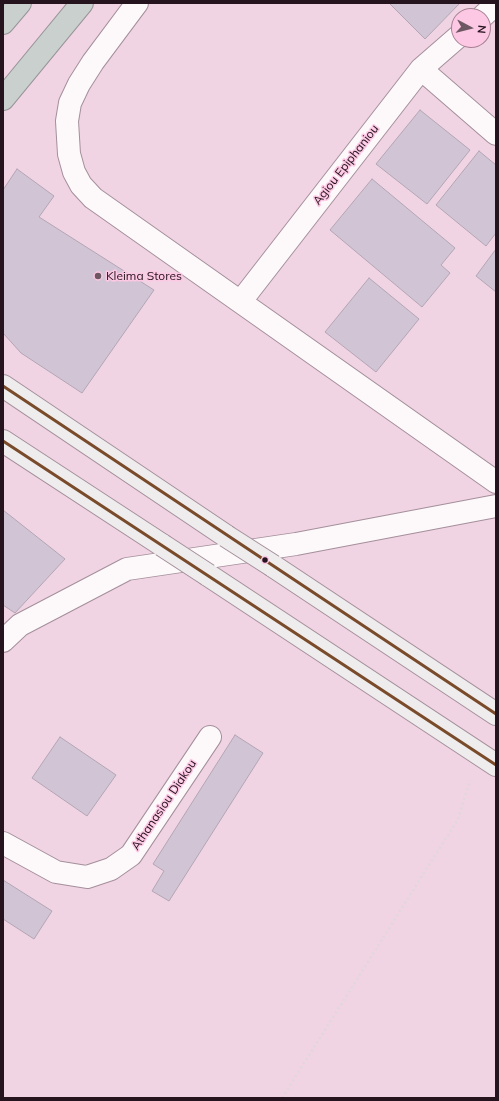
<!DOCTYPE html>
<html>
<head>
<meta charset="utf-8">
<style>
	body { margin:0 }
	#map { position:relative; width:499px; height:1101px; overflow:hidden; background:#f1d4e3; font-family:Mulish,sans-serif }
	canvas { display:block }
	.frame { position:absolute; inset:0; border:4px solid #25131d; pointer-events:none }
	.north { position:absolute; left:451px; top:8px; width:40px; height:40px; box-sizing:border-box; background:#fdc8e4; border:1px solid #a78094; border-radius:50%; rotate:97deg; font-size:11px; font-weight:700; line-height:16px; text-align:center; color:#25131d }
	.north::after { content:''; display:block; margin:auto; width:14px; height:18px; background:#6c5762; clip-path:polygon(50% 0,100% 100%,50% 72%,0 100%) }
</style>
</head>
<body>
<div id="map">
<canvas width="499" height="1101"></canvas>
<div class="frame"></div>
<div class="north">N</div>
</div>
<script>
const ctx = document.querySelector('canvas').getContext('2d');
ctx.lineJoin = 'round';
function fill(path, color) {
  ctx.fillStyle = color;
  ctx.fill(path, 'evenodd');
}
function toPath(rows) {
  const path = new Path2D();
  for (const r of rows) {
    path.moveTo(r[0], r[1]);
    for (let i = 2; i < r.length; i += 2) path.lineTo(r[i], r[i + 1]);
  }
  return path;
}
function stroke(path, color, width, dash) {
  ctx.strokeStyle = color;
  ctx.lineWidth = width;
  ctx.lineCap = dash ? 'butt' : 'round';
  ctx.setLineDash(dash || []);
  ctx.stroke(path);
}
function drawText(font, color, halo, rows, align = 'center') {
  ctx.font = font + ' Mulish,sans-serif';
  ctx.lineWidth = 3;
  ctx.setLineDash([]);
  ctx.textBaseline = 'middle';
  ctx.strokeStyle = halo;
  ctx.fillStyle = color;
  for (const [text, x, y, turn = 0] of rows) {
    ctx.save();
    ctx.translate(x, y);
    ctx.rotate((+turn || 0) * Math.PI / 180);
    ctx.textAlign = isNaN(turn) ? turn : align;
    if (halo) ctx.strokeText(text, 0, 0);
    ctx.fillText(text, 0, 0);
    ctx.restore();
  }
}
const building = toPath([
	[391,3,460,3,425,39,390,4,391,3],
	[420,110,470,150,427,204,376,164,420,110],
	[479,151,496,165,496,233,486,246,436,205,479,151],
	[17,169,54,196,39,217,154,290,82,393,21,353,3,333,3,190,17,169],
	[372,179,455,248,441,265,450,273,422,307,330,230,372,179],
	[496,249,496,292,476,276,496,249],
	[369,278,419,319,376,372,325,332,369,278],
	[3,510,65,559,15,613,3,605,3,510],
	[235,735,263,753,169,901,152,891,164,871,153,864,235,735],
	[60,737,116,775,87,816,32,778,60,737],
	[3,880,52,911,34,939,3,919,3,880]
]);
const path = toPath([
	[282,1098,458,819,470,780]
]);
const street = toPath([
	[137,3,93,62,79,84,70,103,67,121,69,154,74,172,81,185,93,198,496,482],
	[483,16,496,4],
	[421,69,496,134],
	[241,301,421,69,459,36],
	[3,641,20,625,127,569,296,544,496,506],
	[3,843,56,872,87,877,111,869,131,855,210,737]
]);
const secondary = toPath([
	[3,386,226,536],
	[3,441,162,545],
	[273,566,496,714],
	[208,575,496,765]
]);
const highway = toPath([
	[3,23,20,3],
	[3,99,82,3]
]);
const secondaryBridge = toPath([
	[226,536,273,566],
	[162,545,208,575]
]);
const bus1 = toPath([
	[3,386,496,714],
	[3,441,496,765]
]);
const markers = [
	[98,276,4,"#6c5762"],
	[265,560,3.5,"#25131d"]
];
const streetNames = [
	["Agiou Epiphaniou",346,165,-52],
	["Athanasiou Diakou",164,805,-56]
];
const poiNames = [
	["Kleima Stores",106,276]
];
fill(building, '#d1c4d4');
stroke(building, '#b2a5b4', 1);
stroke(street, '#a48f9a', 24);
stroke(secondary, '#a48f9a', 24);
stroke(highway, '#979497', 24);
stroke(path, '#e0d7dc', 2.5, [2, 3]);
stroke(street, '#fdf9fb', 22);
stroke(secondary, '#eeeced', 22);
stroke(highway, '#c9d0ce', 22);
stroke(secondaryBridge, '#a48f9a', 24, []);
stroke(secondaryBridge, '#eeeced', 22);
stroke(bus1, '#7a4b2a', 3);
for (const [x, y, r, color] of markers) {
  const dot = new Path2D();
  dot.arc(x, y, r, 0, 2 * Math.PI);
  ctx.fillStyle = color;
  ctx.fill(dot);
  stroke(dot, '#fdc8e4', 1.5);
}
drawText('12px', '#25131d', '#fdc8e4', streetNames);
drawText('12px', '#25131d', '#fdc8e4', poiNames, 'left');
</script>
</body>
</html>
